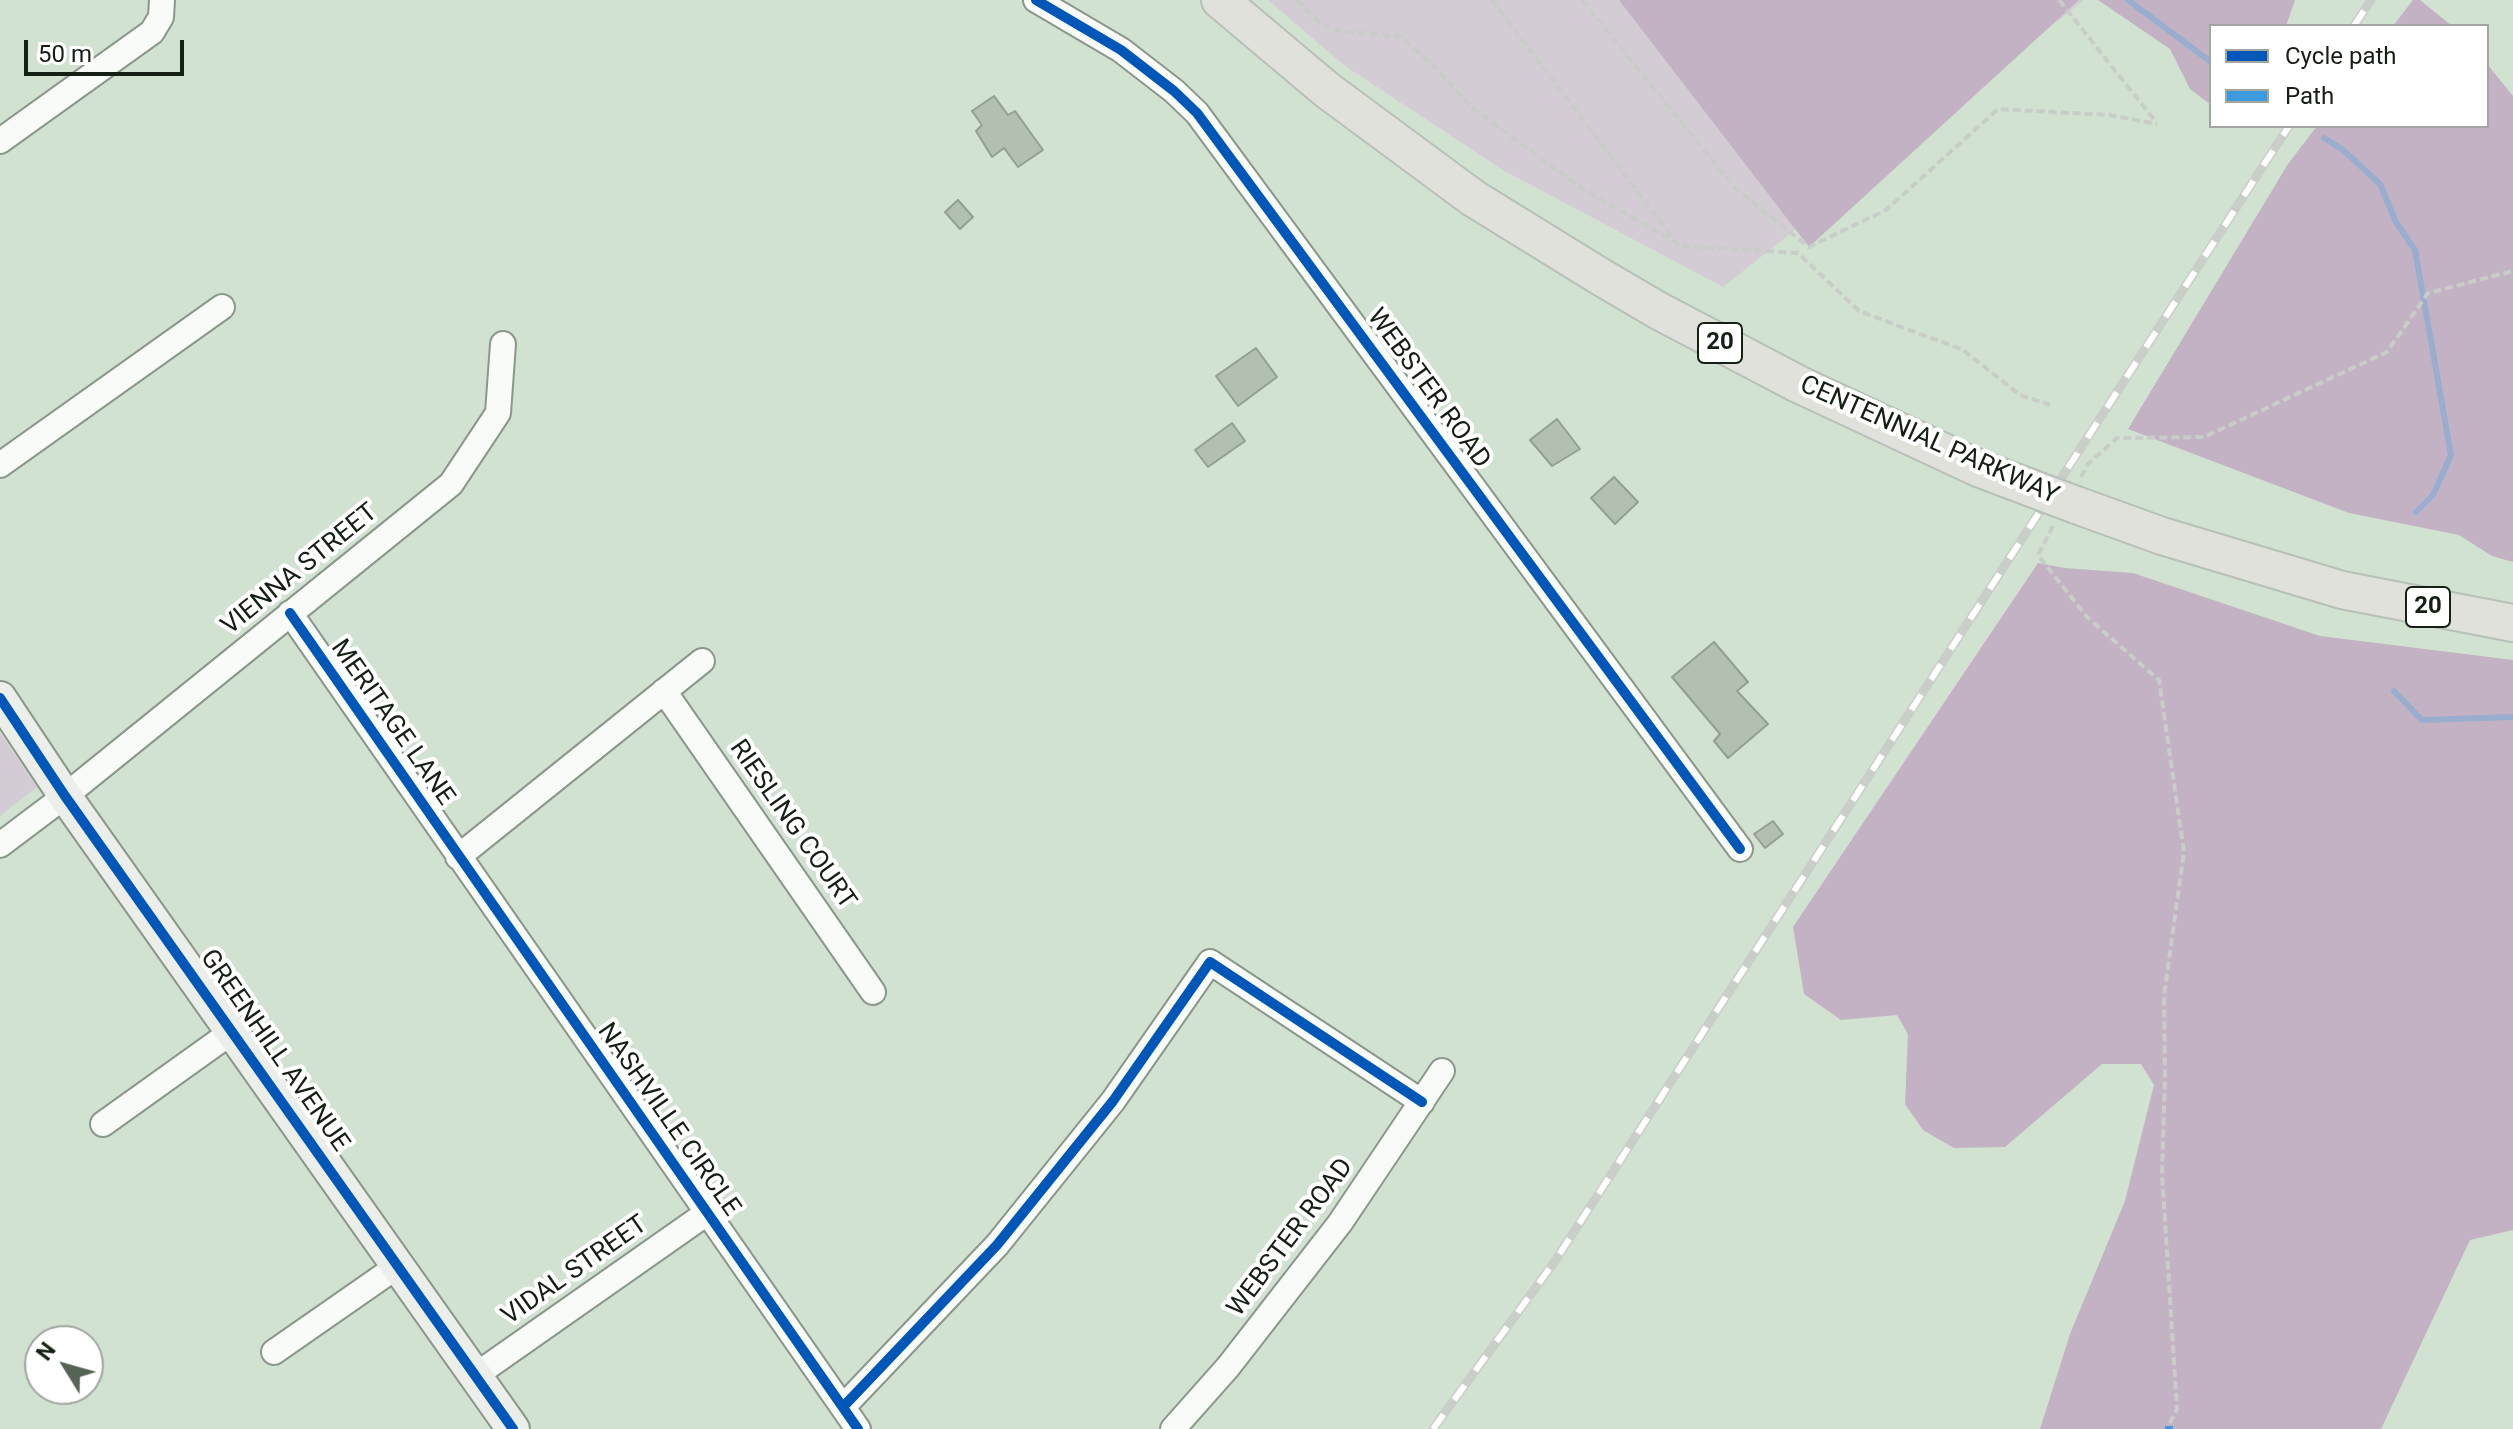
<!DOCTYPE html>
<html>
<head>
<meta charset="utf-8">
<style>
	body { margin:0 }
	#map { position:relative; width:2513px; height:1429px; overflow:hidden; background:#d1e2d1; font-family:Roboto,sans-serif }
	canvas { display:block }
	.legend { position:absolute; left:2209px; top:24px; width:280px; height:104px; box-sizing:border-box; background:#fff; border:2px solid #a1a6a1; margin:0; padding:10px 14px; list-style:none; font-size:24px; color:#142014 }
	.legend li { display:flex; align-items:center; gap:16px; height:40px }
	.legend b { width:40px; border:2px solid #a1a6a1 }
	.north { position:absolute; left:24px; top:1325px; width:80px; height:80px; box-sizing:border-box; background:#fff; border:2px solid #a1a6a1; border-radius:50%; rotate:307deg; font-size:22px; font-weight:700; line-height:32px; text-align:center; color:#142014 }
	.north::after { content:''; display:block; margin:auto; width:28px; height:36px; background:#566456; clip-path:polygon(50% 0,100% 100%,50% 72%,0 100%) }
	.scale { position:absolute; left:24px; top:40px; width:160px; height:36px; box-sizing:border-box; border:4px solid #142014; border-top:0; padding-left:10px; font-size:24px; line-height:28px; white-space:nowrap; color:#142014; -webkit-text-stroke:6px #fff; paint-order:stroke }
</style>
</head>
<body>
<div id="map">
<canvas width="2513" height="1429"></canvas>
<ul class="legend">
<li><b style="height:10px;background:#0057b8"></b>Cycle path</li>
<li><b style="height:10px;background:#3b9bde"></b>Path</li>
</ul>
<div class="north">N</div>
<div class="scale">50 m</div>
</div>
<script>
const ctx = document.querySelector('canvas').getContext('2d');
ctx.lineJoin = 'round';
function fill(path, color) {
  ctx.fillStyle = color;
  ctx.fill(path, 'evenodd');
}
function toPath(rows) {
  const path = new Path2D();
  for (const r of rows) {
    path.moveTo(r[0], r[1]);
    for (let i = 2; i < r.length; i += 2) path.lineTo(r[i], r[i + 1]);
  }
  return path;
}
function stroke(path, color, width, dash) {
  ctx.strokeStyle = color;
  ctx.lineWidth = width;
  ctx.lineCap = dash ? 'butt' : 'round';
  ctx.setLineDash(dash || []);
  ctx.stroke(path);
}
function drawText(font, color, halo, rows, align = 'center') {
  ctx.font = font + ' Roboto,sans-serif';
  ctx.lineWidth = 8;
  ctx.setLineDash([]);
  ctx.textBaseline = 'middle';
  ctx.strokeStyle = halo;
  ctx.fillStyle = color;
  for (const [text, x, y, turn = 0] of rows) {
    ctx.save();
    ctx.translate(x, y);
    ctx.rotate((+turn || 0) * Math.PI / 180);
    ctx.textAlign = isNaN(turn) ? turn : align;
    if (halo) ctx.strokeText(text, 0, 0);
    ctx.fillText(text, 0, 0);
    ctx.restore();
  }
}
const green = toPath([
	[1268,0,2084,0,1723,287,1503,170,1345,66],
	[0,733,37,787,0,816]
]);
const forest = toPath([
	[1619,0,2079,0,1809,247],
	[2098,0,2295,0,2286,26,2211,26,2211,105,2190,89,2170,49],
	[2413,0,2420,0,2452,26,2393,26],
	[2487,64,2513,96,2513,562,2492,556,2459,535,2349,513,2128,429,2288,164,2317,126,2487,126],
	[2038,563,2065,568,2133,573,2320,636,2513,660,2513,1230,2470,1240,2381,1429,2040,1429,2070,1334,2125,1201,2154,1085,2141,1064,2102,1064,2005,1147,1954,1148,1923,1130,1905,1104,1908,1034,1897,1015,1841,1020,1804,994,1793,927]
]);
const stream = toPath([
	[2128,0,2211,62],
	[2324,138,2342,149,2380,184,2396,222,2415,250,2451,455,2433,495,2416,512],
	[2394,691,2422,720,2513,717]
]);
const building = toPath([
	[994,96,1008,115,1015,111,1043,150,1018,167,1004,148,992,157,976,131,982,125,972,111,994,96],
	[958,200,973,217,960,229,945,212,958,200],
	[1256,348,1277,377,1238,406,1216,376,1256,348],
	[1557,419,1580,449,1552,466,1530,440,1557,419],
	[1232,423,1245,441,1208,467,1195,450,1232,423],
	[1614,477,1638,502,1615,524,1591,498,1614,477],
	[1714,642,1748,682,1737,691,1768,724,1728,758,1714,741,1720,734,1672,677,1714,642],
	[1773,821,1783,834,1765,848,1754,834,1773,821]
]);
const path = toPath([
	[1297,0,1318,21,1335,30,1401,37,1435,67,1471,107,1583,189,1682,246,1798,253,1859,311,1963,350,2020,395,2050,405],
	[1492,0,1675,241],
	[1582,0,1735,188,1809,247,1886,210,1998,109,2109,115,2157,124],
	[2059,0,2156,122],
	[2081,477,2088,464,2117,438,2204,437,2387,352,2428,293,2513,271],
	[2053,526,2038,555,2087,617,2159,680,2184,852,2164,996,2165,1073,2162,1174,2177,1409,2167,1429]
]);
const street = toPath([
	[1036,0,1121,50,1174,91,1197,113,1740,849],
	[0,141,152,32,161,17,162,0],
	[0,465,222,307],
	[290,613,858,1429],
	[664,691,873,992],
	[0,845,65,796,451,484,498,413,503,344],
	[458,857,702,661],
	[103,1124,233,1031],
	[274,1352,399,1265],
	[476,1375,707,1213],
	[843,1407,997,1245,1113,1101,1210,962,1422,1102],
	[1173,1429,1228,1367,1340,1223,1442,1071]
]);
const secondary = toPath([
	[0,698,65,796,513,1429]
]);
const primary = toPath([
	[1220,0,1327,90,1473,198,1601,277,1659,311,1798,384,1978,468],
	[2076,505,2162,536,2342,590,2513,623]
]);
const rail = toPath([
	[2354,26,2371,0],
	[1433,1429,1555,1261,2289,126]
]);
const primaryBridge = toPath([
	[1978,468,2076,505]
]);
const quiet = toPath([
	[2169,1429,2169,1426]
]);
const cycleway = toPath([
	[1036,0,1121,50,1174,91,1197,113,1740,849],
	[290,613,858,1429],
	[0,698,65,796,513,1429],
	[843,1407,997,1245,1113,1101,1210,962,1422,1102]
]);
const shields = [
	[1720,343,44],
	[2428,607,44]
];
const shieldNames = [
	["20",1720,343],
	["20",2428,607]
];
const streetNames = [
	["WEBSTER ROAD",1428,389,54],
	["CENTENNIAL PARKWAY",1929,441,24],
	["VIENNA STREET",300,570,-39],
	["MERITAGE LANE",392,723,55],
	["RIESLING COURT",792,825,55],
	["GREENHILL AVENUE",274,1051,55],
	["NASHVILLE CIRCLE",668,1120,55],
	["WEBSTER ROAD",1291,1238,-53],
	["VIDAL STREET",575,1271,-35]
];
fill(green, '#d4ccd4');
fill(forest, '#c3b2c3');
stroke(stream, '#99aece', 6);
fill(building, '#b2c0b2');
stroke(building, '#929f92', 2);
stroke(street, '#8a978a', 28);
stroke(secondary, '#8a978a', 36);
stroke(primary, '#b7c0b7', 40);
stroke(path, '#c8cdc8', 4, [8, 4]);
stroke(street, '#f8fbf8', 24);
stroke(secondary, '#eceee9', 32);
stroke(primary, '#e0e1da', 36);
stroke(rail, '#c9cec9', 9);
stroke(rail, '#fff', 6, [18]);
stroke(primaryBridge, '#b7c0b7', 40, []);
stroke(primaryBridge, '#e0e1da', 36);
stroke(quiet, '#3b9bde', 8, [16, 8]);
stroke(cycleway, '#0057b8', 10);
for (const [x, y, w] of shields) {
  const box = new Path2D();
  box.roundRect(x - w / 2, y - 20, w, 40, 6);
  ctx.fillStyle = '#fff';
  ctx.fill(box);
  stroke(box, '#142014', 2);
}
drawText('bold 24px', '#142014', null, shieldNames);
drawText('26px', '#142014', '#fff', streetNames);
</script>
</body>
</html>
